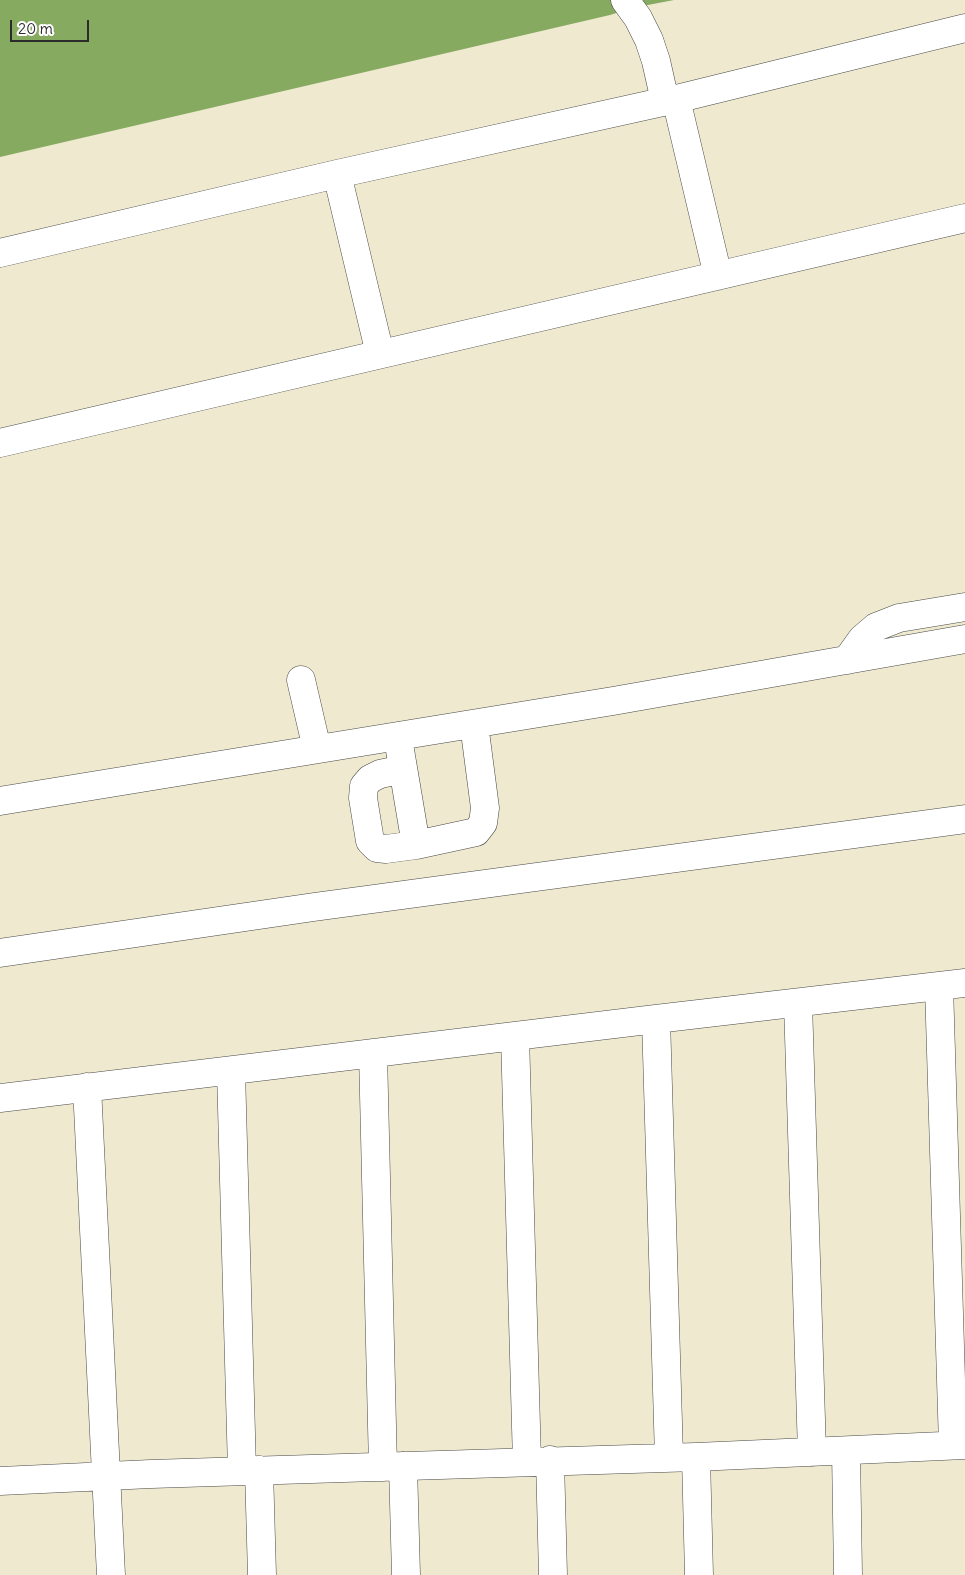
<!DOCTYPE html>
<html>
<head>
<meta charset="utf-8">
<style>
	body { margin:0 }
	#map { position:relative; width:965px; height:1575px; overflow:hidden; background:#efe9d0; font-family:Delius,sans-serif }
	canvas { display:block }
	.scale { position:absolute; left:10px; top:20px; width:79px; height:22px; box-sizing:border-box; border:2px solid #2b2b2b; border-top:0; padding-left:6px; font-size:15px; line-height:18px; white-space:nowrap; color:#2b2b2b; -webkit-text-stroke:4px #fff; paint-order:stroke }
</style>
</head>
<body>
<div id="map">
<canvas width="965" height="1575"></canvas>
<div class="scale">20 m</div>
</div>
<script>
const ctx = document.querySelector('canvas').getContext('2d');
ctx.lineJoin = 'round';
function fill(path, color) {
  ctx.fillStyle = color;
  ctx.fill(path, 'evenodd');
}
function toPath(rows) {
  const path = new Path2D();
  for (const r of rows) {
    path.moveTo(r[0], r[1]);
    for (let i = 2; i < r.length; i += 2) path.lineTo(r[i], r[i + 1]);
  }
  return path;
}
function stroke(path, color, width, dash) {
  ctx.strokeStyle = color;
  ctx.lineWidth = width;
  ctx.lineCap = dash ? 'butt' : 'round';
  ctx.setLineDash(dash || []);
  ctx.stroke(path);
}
const forest = toPath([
	[0,0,674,0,632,8,610,15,0,157]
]);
const minor = toPath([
	[625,0,638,18,649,40,656,61,665,101],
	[676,99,718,276],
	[337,174,380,354],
	[0,253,337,174,676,99,965,28],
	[0,443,965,218],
	[847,660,862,639,876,627,899,618,965,607],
	[301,680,317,749],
	[400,750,416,845],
	[403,769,380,774,370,779,364,786,363,798,370,841,377,848,386,849,416,845,476,832,483,823,485,808,474,724],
	[0,801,613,701,965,639],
	[0,953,314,907,965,819],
	[939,986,953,1445],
	[798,1003,812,1452],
	[656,1019,669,1457],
	[515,1036,527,1462],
	[373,1053,383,1467],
	[231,1071,242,1470],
	[87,1087,111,1575],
	[0,1098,656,1019,965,983],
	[846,1451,848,1575],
	[696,1457,699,1575],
	[550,1460,553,1575],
	[403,1466,406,1575],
	[259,1470,262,1575],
	[0,1481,151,1474,696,1457,965,1445]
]);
fill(forest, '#85aa60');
stroke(minor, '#484844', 29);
stroke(minor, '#fff', 28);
</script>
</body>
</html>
